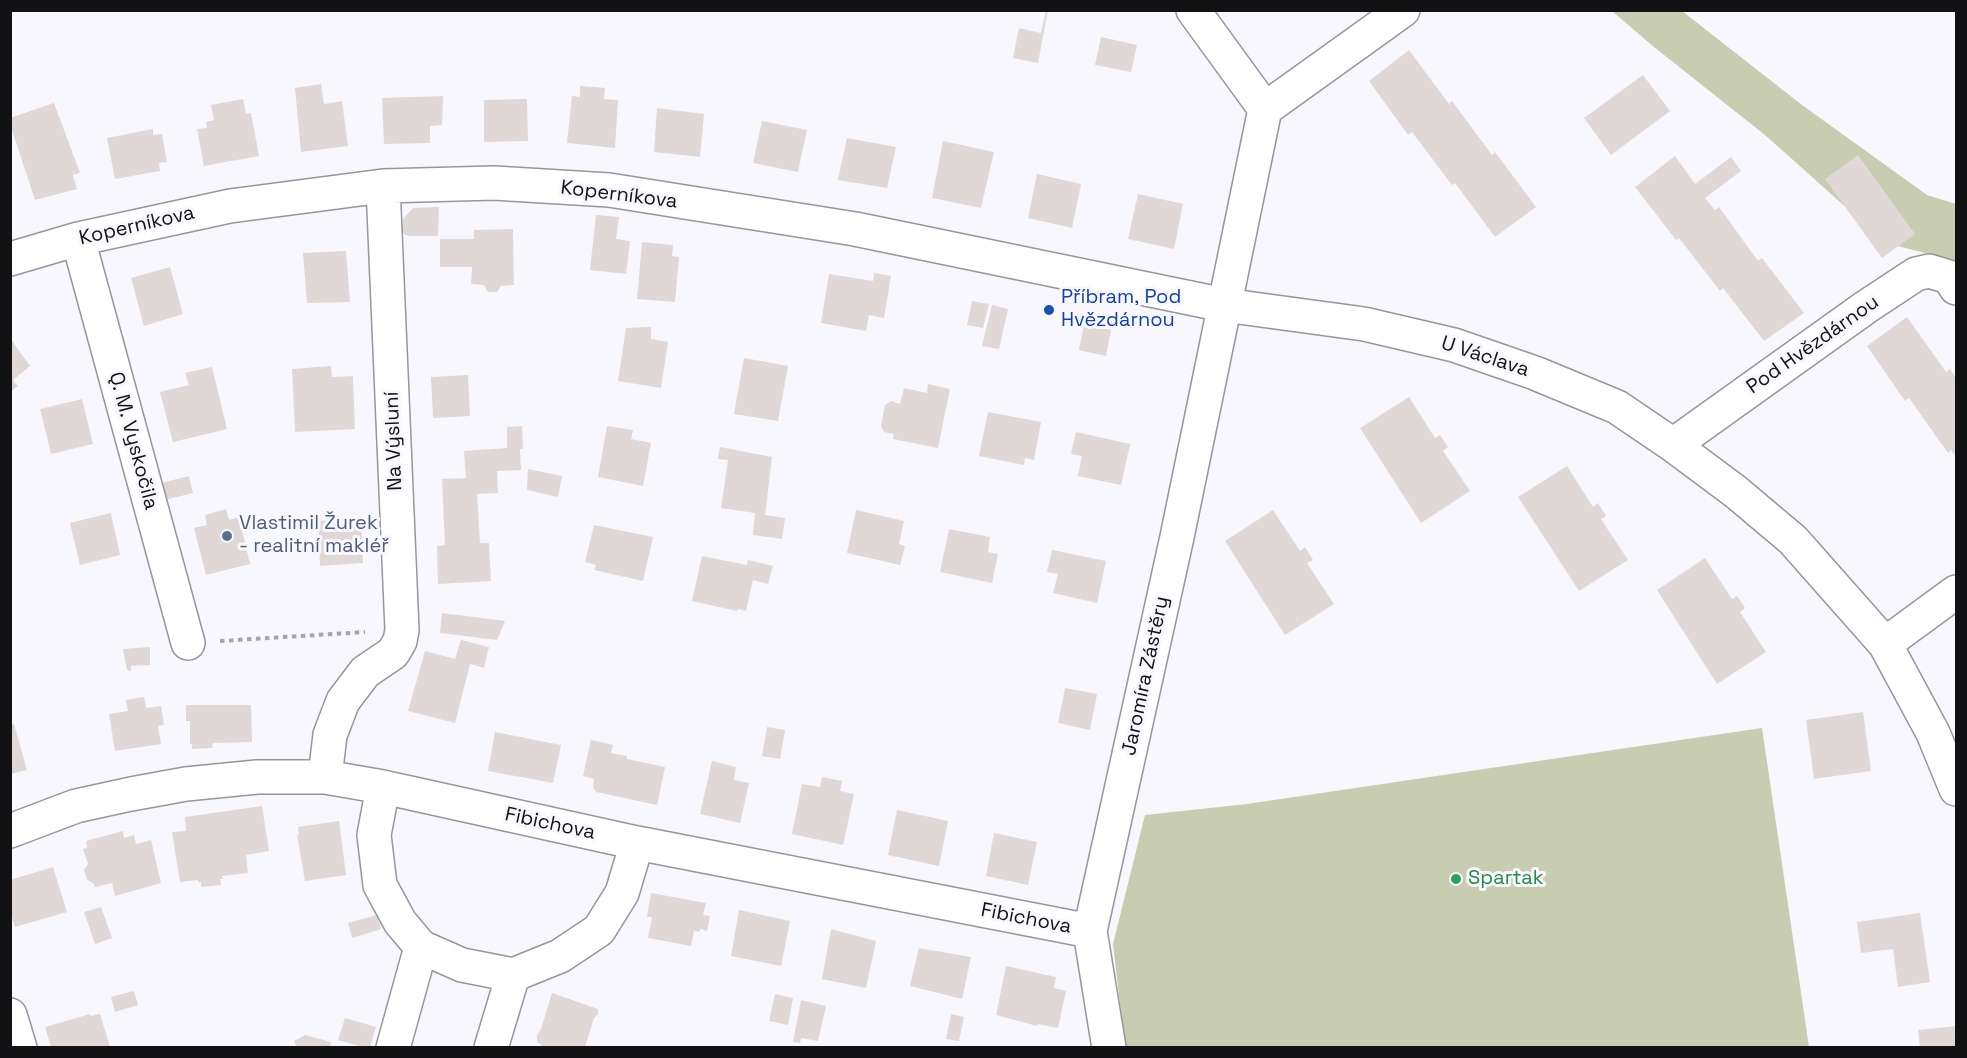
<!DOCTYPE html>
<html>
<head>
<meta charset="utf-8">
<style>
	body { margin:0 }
	#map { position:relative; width:1967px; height:1058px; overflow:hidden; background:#f8f7fd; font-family:"Space Grotesk",sans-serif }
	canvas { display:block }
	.frame { position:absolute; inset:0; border:12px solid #121214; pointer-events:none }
</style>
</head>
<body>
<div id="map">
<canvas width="1967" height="1058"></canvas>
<div class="frame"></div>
</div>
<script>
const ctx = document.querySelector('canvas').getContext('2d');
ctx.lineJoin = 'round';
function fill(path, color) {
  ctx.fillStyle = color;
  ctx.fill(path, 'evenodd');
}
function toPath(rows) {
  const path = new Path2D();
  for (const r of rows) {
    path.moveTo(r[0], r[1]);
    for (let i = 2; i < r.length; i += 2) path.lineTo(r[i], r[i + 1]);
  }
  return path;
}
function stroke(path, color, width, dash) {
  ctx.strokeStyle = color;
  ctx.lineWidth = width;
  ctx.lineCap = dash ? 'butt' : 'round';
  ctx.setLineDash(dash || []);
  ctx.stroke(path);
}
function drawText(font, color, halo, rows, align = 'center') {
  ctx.font = font + ' "Space Grotesk",sans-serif';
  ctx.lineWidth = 6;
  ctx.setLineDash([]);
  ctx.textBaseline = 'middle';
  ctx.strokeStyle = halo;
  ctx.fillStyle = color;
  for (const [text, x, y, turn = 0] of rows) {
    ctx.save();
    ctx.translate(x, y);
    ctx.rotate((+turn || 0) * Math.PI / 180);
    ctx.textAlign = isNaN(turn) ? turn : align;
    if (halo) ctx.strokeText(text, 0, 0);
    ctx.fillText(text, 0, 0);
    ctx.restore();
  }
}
const green = toPath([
	[1612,11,1682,11,1802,105,1927,195,1956,204,1956,261,1886,243,1765,135,1654,47],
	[1762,728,1809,1047,1125,1047,1113,944,1145,815,1247,804]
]);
const building = toPath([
	[1046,10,1048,10,1038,63,1013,58,1019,28,1041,33],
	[1101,37,1137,45,1131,72,1095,65],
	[1409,50,1449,104,1452,101,1492,155,1495,152,1536,207,1495,237,1455,183,1452,185,1412,132,1408,135,1369,81],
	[1643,75,1670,111,1611,155,1584,118],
	[321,84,324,104,342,101,348,146,301,152,295,88],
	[580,86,605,88,604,99,618,100,615,148,567,143,572,96,580,97],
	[443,96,442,125,430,126,430,143,384,144,382,98],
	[243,99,246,114,251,113,259,156,204,166,197,129,207,128,206,122,214,120,211,105],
	[527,99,528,141,484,142,484,100],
	[54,103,80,173,73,175,77,189,35,200,10,124,10,118],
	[657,108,704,114,700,157,654,152],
	[762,121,807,130,798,172,753,163],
	[153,129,153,135,162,134,167,162,159,163,160,171,115,179,107,138],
	[847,138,896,147,887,188,838,180],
	[943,141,994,152,981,208,932,198],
	[1858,155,1915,234,1882,258,1825,179],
	[1675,156,1695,184,1731,157,1741,171,1705,198,1715,210,1719,207,1758,261,1762,258,1804,313,1764,341,1723,288,1720,291,1679,238,1676,240,1635,187],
	[1037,174,1081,184,1072,228,1028,218],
	[1138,194,1183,204,1174,249,1128,239],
	[439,207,438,236,409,236,401,233,403,219,413,208],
	[596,215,619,217,616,239,630,241,626,274,590,270],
	[513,229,514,285,501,286,497,292,488,292,484,285,471,284,472,267,440,267,440,239,474,239,474,230],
	[642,242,673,245,672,256,679,257,675,302,637,299],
	[346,251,350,302,307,303,303,253],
	[170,267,183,314,144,326,131,278],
	[874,273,891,276,884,318,869,315,866,331,821,323,829,274,873,281],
	[972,301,989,304,983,328,967,325],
	[992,305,1008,309,999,349,982,346],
	[1907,317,1946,372,1950,369,1956,378,1956,457,1951,450,1948,453,1909,398,1905,401,1867,346],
	[1084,324,1111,330,1106,356,1079,350],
	[651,327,651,339,668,342,661,388,618,381,626,328],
	[10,338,30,366,13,380,18,386,10,392],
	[744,358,788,366,778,421,734,414],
	[331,366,332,377,353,376,355,429,295,432,292,369],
	[212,367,227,429,173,442,160,392,189,385,185,373],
	[468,375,470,416,433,418,431,377],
	[928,384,950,389,938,448,893,439,894,434,884,432,881,426,885,405,891,401,900,404,904,388,927,393],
	[1409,397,1435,438,1440,435,1448,447,1443,451,1470,491,1421,523,1360,428],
	[82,399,93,444,51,454,40,409],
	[988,412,1041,422,1034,460,1025,458,1024,465,979,456],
	[522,426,523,449,520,449,521,470,497,471,498,493,477,494,480,543,489,543,491,581,438,584,437,546,445,545,442,479,466,478,464,451,507,448,507,427],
	[607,426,633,430,631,439,651,443,643,486,598,477],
	[1076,432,1130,444,1121,485,1078,476,1082,456,1071,454],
	[720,447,772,457,765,515,785,518,782,539,753,535,755,513,721,508,728,460,718,459],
	[1567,466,1593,507,1598,503,1606,516,1601,519,1628,560,1579,591,1518,497],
	[528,469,562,476,558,497,527,490],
	[189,476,193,493,165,500,161,483],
	[226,509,229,520,239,517,250,564,206,575,194,528,207,525,205,515],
	[856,510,904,521,899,544,905,546,900,565,847,553],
	[1273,510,1300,551,1305,547,1313,560,1307,563,1334,604,1285,635,1225,541],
	[111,513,120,555,80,565,70,523],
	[361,518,363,563,320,566,318,521],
	[594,525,653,537,643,581,594,570,596,565,585,562],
	[949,529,990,537,988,552,998,554,992,583,940,572],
	[1052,550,1106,561,1097,603,1053,593,1058,574,1047,572],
	[702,556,747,565,748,560,773,566,768,584,753,580,746,611,738,609,737,611,692,601],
	[1705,558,1732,599,1737,596,1745,608,1740,612,1766,652,1717,684,1657,590],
	[442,613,505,621,497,640,440,633],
	[461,640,489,647,484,668,470,664,455,723,408,711,425,651,455,659],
	[150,647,150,665,131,666,131,671,127,670,123,649],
	[1065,688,1097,694,1090,730,1058,723],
	[144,697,146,708,161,706,164,725,158,726,161,744,115,751,109,714,128,711,126,700],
	[186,705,251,705,252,742,213,743,212,748,192,749,192,744,190,744,190,721,186,721],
	[1863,712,1871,771,1814,779,1806,720],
	[14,724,27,770,10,774,10,725],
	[767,727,785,730,780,759,762,756],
	[495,732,561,745,553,783,488,771],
	[591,740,613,745,611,753,627,756,627,759,665,767,657,805,596,792,593,787,594,779,583,776],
	[712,761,736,767,734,780,749,783,740,823,700,814],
	[822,777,842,781,840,791,854,794,843,845,792,834,802,784,820,787],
	[262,806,269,851,246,855,248,873,222,876,223,879,220,879,221,885,201,887,201,882,198,882,198,880,180,882,172,832,186,831,185,817],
	[897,810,948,821,939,866,888,855],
	[339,821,346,875,305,881,297,835,299,835,298,827],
	[123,831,124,838,134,835,136,844,151,840,161,883,115,896,112,883,95,887,93,883,87,880,84,870,88,864,83,849,87,848,86,841],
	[994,833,1037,842,1028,885,986,876],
	[53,867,67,912,15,927,10,911,10,880],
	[651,893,706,903,703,915,710,916,707,931,700,929,700,932,694,931,691,946,648,938,652,917,647,917],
	[101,907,112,938,95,944,84,912],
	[739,910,790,921,781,966,731,956],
	[1920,913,1930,982,1898,987,1893,949,1861,953,1857,922],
	[377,915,381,929,352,938,348,923],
	[831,929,876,941,866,988,822,979],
	[919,948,971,957,962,999,910,986],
	[1006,966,1056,977,1054,988,1066,991,1058,1028,1037,1024,1037,1026,996,1015],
	[134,991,138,1005,115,1012,111,997],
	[552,993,598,1009,598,1014,594,1018,585,1047,544,1047,537,1042,537,1035,541,1029],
	[775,994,793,998,788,1025,769,1021],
	[801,1000,826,1006,818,1041,801,1038,800,1043,793,1042],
	[90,1014,90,1016,100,1014,110,1047,51,1047,45,1027],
	[951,1014,964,1017,959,1041,946,1039],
	[345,1018,376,1027,370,1047,363,1047,338,1040],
	[1956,1026,1956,1047,1920,1047,1918,1030],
	[305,1035,331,1042,330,1047,297,1047,294,1041]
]);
const path = toPath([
	[220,641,365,632]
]);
const street = toPath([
	[1265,109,1403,10],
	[78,239,188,643],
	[10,259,78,239,230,206,383,186,494,183,609,190,855,229,1224,305,1364,324,1454,345,1535,373,1617,407,1673,445,1736,492,1793,540,1885,644,1956,592],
	[1673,445,1866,307,1916,274,1929,271,1949,277,1956,288],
	[1885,644,1933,733,1956,789],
	[325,777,330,735,343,701,365,672,393,653,400,641,402,630,383,186],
	[383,787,374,835,380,885,400,922,421,947,462,965,513,975,560,956,599,930,622,893,637,843],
	[10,831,76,806,131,794,186,784,257,777,325,777,383,787,637,843,1090,931],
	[10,1015,20,1048],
	[393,1048,421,947],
	[491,1048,513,975],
	[1109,1048,1090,931,1177,537,1265,109,1193,10]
]);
const markers = [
	[1049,310,6,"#1a4fb4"],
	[227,536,6,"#5c6f8a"],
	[1456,879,6,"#2e9e5b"]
];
const streetNames = [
	["Koperníkova",619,195,7],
	["Koperníkova",137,226,-13],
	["Pod Hvězdárnou",1813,345,-35],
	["U Václava",1485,357,18],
	["Q. M. Vyskočila",133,441,75],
	["Na Výsluní",394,441,-92],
	["Jaromíra Zástěry",1146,676,-78],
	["Fibichova",550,824,12],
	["Fibichova",1026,919,11]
];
const transitNames = [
	["Příbram, Pod",1061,298],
	["Hvězdárnou",1061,321]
];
const serviceNames = [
	["Vlastimil Žurek",239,524],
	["- realitní makléř",239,547]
];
const leisureNames = [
	["Spartak",1468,879]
];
fill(green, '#c8ccb0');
fill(building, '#dfd8d7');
stroke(street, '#96969b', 36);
stroke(path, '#a5a4a9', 4, [4.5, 4.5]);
stroke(street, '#fff', 33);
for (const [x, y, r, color] of markers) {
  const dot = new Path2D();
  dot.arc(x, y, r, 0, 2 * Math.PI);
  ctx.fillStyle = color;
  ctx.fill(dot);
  stroke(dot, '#f8f7fd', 2);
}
drawText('20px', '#121214', '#f8f7fd', streetNames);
drawText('20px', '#164399', '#f8f7fd', transitNames, 'left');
drawText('20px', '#4e5e75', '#f8f7fd', serviceNames, 'left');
drawText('20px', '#27864d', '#f8f7fd', leisureNames, 'left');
</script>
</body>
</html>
